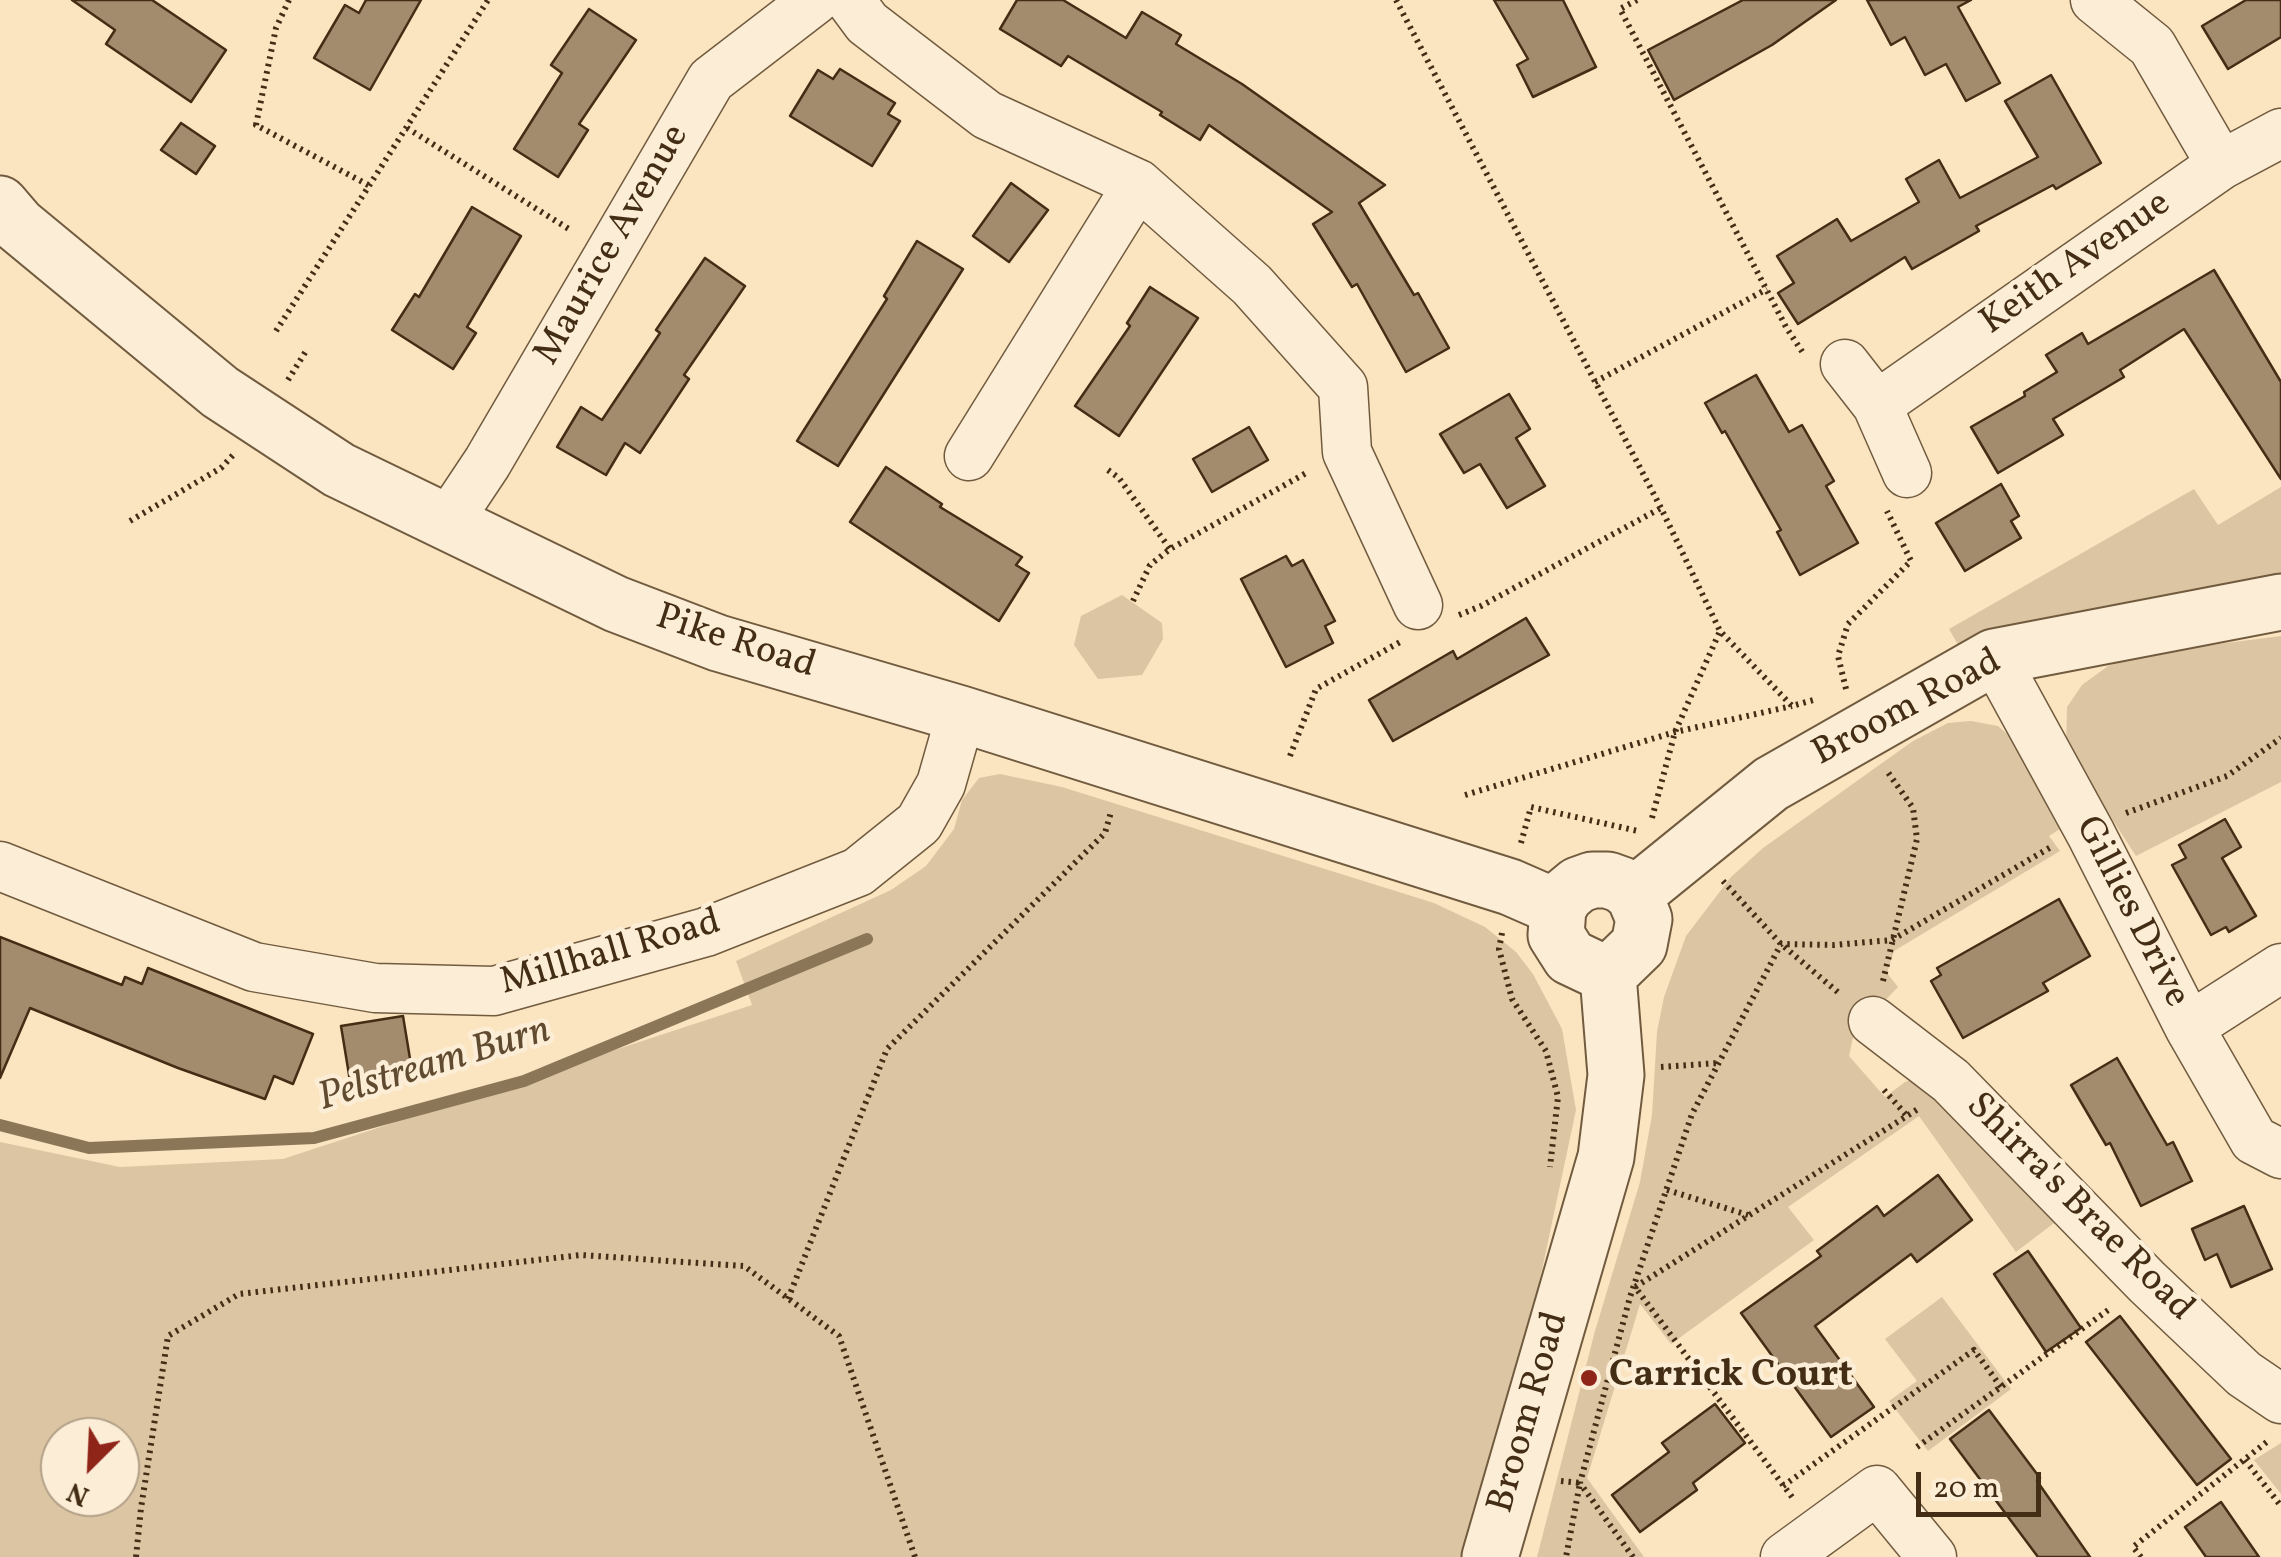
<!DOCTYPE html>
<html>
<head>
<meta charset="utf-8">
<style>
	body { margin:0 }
	#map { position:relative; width:2281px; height:1557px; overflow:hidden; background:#fbe4c0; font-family:Vollkorn,serif }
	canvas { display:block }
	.north { position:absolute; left:40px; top:1417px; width:100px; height:100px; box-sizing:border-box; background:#fcedd6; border:2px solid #b2a088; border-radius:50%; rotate:204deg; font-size:28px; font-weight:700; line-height:40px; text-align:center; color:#432d14 }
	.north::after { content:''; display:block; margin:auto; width:35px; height:45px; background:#8f2418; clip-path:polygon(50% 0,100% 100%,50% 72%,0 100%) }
	.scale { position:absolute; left:1916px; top:1472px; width:125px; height:45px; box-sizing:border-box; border:5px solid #432d14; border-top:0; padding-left:12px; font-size:30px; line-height:35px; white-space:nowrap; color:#432d14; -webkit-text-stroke:8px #fcedd6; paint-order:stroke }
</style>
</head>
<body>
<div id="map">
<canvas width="2281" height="1557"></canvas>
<div class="north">N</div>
<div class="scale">20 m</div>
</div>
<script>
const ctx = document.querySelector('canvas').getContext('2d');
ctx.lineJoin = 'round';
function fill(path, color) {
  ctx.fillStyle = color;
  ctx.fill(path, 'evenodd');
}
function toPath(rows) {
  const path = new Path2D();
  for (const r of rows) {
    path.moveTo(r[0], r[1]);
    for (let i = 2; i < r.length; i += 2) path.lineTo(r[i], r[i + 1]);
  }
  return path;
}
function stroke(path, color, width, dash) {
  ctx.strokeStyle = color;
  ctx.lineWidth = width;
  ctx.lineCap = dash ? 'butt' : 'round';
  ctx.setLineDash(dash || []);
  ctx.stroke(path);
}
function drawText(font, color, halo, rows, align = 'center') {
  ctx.font = font + ' Vollkorn,serif';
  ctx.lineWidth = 9;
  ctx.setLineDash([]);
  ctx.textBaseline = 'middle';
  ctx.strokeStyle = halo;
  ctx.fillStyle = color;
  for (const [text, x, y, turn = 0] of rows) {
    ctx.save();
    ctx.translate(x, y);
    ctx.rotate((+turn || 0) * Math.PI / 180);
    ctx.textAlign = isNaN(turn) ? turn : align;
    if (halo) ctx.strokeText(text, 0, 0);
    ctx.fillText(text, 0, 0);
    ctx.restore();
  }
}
const green = toPath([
	[2281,487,2281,585,2173,594,2020,631,1961,650,1949,629,2194,489,2218,525],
	[1122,595,1162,623,1163,639,1142,675,1098,679,1074,645,1081,616],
	[2281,636,2281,782,2136,856,2066,748,2067,707,2082,685,2108,666,2141,654],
	[1971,721,1998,726,2018,743,2066,825,2049,836,2060,851,1894,951,1887,973,1898,987,1854,1033,1849,1056,1885,1097,1905,1082,1921,1077,2058,1220,2016,1252,1919,1116,1788,1207,1814,1240,1671,1344,1640,1304,1587,1478,1644,1557,1537,1557,1595,1331,1640,1182,1652,1115,1657,1032,1664,997,1686,936,1731,877,1763,848,1913,741,1948,723],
	[1000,774,1062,787,1434,903,1485,927,1516,952,1533,974,1562,1029,1576,1110,1530,1326,1475,1557,0,1557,0,1142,120,1167,283,1159,752,1005,736,961,891,890,926,866,954,829,962,800,979,778],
	[60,1437,120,1437,120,1497,60,1497],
	[1942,1297,2011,1389,1928,1451,1889,1401,1917,1381,1885,1339],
	[2281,1443,2281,1494,2254,1460]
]);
const stream = toPath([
	[0,1125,89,1148,314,1138,524,1081,867,939]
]);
const building = toPath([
	[72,0,152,0,226,50,191,102,106,44,115,30,72,0],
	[366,0,421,0,370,90,314,58,345,5,359,13,366,0],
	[1017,0,1063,0,1126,38,1142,12,1181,35,1176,44,1242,84,1385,185,1359,203,1414,295,1418,293,1449,348,1406,372,1357,284,1352,287,1313,224,1332,212,1209,125,1200,140,1160,115,1162,112,1068,56,1061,66,1000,29,1017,0],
	[1494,0,1563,0,1596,67,1533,97,1517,65,1528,59,1494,0],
	[1743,0,1836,0,1772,45,1674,100,1648,50,1743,0],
	[1867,0,1971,0,1958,7,2000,83,1966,101,1946,64,1925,75,1905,37,1891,45,1867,0],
	[2246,0,2281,0,2281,37,2228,69,2202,26,2246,0],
	[589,9,636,40,579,124,588,130,558,177,514,149,562,73,551,65,589,9],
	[840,69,895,103,888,114,900,121,872,166,790,116,818,70,833,79,840,69],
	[2051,75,2101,163,2056,189,2053,185,1976,226,1979,231,1912,269,1905,257,1798,324,1778,293,1794,283,1777,256,1837,219,1851,241,1919,202,1906,179,1939,160,1960,198,2038,157,2005,101,2051,75],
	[181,123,215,146,196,174,161,150,181,123],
	[1011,183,1048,210,1009,262,973,236,1011,183],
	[472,207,521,236,467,327,476,333,453,369,392,330,415,294,419,297,472,207],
	[917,241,963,269,838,466,797,441,887,299,884,296,917,241],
	[705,258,745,286,684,375,689,379,640,453,625,443,606,475,557,447,581,407,602,420,660,333,656,330,705,258],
	[2214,270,2281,382,2281,479,2184,329,2120,370,2124,377,2053,419,2063,435,1998,473,1971,427,2025,396,2024,392,2057,372,2046,355,2082,333,2088,344,2214,270],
	[1150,287,1198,318,1119,436,1075,406,1130,326,1127,323,1150,287],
	[1756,375,1789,432,1802,425,1834,481,1826,486,1858,543,1800,575,1777,532,1781,530,1725,431,1722,433,1705,403,1756,375],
	[1509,394,1530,429,1516,438,1545,486,1507,508,1480,464,1464,473,1440,434,1509,394],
	[1249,427,1268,460,1212,492,1193,459,1249,427],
	[886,467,942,504,940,507,1022,557,1016,565,1029,573,999,621,850,522,886,467],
	[2001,484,2019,516,2011,521,2021,538,1965,571,1936,523,2001,484],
	[1286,556,1292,566,1303,560,1335,621,1325,626,1333,643,1286,667,1241,579,1286,556],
	[1526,618,1549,655,1393,741,1369,700,1453,651,1457,659,1526,618],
	[2225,819,2241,847,2222,858,2256,916,2229,932,2226,927,2211,935,2172,865,2186,858,2179,845,2225,819],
	[2059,899,2090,956,2043,983,2048,991,1963,1038,1931,981,1941,975,1937,968,2059,899],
	[0,937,122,985,125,977,142,984,148,968,313,1034,293,1084,274,1076,265,1099,178,1068,30,1008,0,1078,0,937],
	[403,1016,413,1077,351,1087,341,1026,403,1016],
	[2117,1058,2167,1145,2173,1142,2192,1181,2141,1206,2110,1143,2106,1145,2071,1085,2117,1058],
	[1938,1175,1972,1220,1917,1262,1911,1254,1815,1326,1874,1407,1831,1437,1741,1313,1821,1256,1817,1251,1877,1206,1884,1216,1938,1175],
	[2244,1206,2272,1269,2231,1287,2217,1254,2205,1260,2192,1229,2244,1206],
	[2028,1251,2081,1328,2046,1352,1994,1274,2028,1251],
	[2120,1316,2231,1459,2197,1485,2086,1342,2120,1316],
	[1715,1404,1745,1443,1693,1483,1697,1490,1640,1532,1612,1495,1669,1452,1662,1443,1715,1404],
	[1989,1410,2040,1478,2037,1481,2090,1557,2038,1557,1950,1439,1989,1410],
	[2221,1502,2259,1557,2206,1557,2185,1527,2221,1502]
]);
const path = toPath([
	[289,0,276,28,256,125,370,186],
	[1396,0,1661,508,1720,631,1792,706,1817,699],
	[1637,0,1620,9,1786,327,1803,353],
	[407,128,572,231],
	[276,331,488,0],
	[288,380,306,351],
	[1595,382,1767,289],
	[1108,470,1119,478,1170,549],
	[130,521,221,468,234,454],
	[1133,601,1150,565,1170,549,1308,472],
	[1459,615,1481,606,1661,508],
	[1846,689,1838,656,1848,624,1911,561,1887,511],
	[1290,756,1316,689,1400,642],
	[1465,795,1675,732,1792,706],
	[2126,813,2227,776,2281,738],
	[1652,818,1675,732,1720,631],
	[1521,843,1531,807,1638,831],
	[1723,881,1781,944,1840,994],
	[1502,933,1499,949,1512,999,1546,1051,1558,1097,1550,1167],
	[1883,981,1917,839,1913,808,1887,771],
	[1661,1067,1718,1063],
	[1884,1090,1908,1117],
	[1667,1190,1748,1215],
	[788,1299,887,1049,1105,833,1111,812],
	[1917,1447,2111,1308],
	[2245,1460,2281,1506],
	[1561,1481,1580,1483,1566,1557],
	[1783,1486,1974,1350,2001,1387],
	[1792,1497,1635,1287,1918,1109],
	[136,1557,141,1508,168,1336,239,1294,581,1255,744,1266,839,1336,915,1557],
	[1633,1557,1580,1483,1630,1297,1692,1114,1781,944,1834,945,1892,940,2051,847],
	[2141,1557,2133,1547,2268,1441]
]);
const minor = toPath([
	[850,0,867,23,987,115,1138,184,1252,285,1343,387,1347,452,1418,605],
	[2095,0,2152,46,2221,165],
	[1845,364,1877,405,2221,165,2281,133],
	[1877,405,1907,473],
	[969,456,1138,184],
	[447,523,487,463,711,80,815,0],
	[1994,657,2091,834,2189,1027,2254,1140,2281,1154],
	[0,866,254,967,375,988,494,991,706,932,858,872,919,823,941,784,961,714],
	[1873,1021,1951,1081,2147,1282,2244,1374,2281,1399],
	[2189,1027,2281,968],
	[1785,1557,1877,1490,1932,1557]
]);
const tertiary = toPath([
	[0,204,18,225,220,392,339,470,616,604,718,643,961,714,1510,887,1558,908],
	[1592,880,1608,880,1622,885,1634,895,1644,919,1639,945,1608,975,1570,957,1556,935,1558,908,1566,895,1578,885,1592,880],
	[1634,895,1771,784,1994,657,2281,602],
	[1490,1557,1606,1157,1616,1075,1608,975]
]);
const markers = [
	[1589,1378,10,"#8f2418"]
];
const streetNames = [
	["Maurice Avenue",614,246,-60],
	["Keith Avenue",2077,265,-35],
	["Pike Road",735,644,18],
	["Broom Road",1908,710,-28],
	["Gillies Drive",2130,913,63],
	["Millhall Road",611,955,-16],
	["Shirra's Brae Road",2078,1209,45],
	["Broom Road",1531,1413,-74]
];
const poiNames = [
	["Carrick Court",1609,1378]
];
const waterNames = [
	["Pelstream Burn",435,1067,-17]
];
fill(green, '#dcc5a3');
stroke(stream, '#8c7658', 12);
fill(building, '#a38c6d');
stroke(building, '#432d14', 2.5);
stroke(minor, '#715b3f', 51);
stroke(tertiary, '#715b3f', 59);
stroke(path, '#432d14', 6, [2.5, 5]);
stroke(minor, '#fcedd6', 48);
stroke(tertiary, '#fcedd6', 55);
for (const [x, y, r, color] of markers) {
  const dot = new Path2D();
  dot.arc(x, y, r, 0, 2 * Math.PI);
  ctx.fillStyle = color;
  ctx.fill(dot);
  stroke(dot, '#fcedd6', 4);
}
drawText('38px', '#432d14', '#fcedd6', streetNames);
drawText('bold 38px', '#432d14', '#fcedd6', poiNames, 'left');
drawText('italic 40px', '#614b30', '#fcedd6', waterNames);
</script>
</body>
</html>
